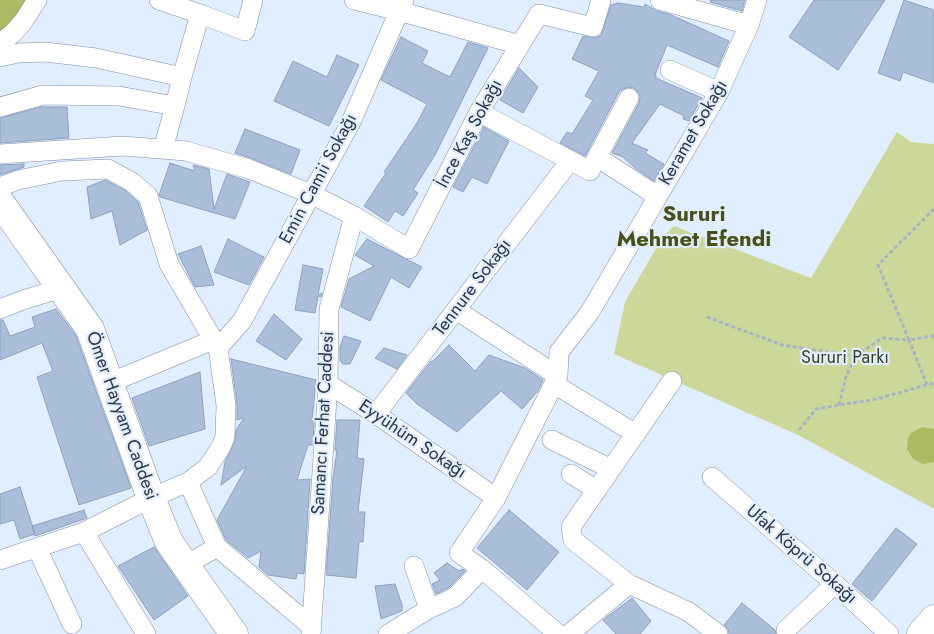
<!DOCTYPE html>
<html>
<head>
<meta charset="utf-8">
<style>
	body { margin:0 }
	canvas { display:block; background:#e1eeff }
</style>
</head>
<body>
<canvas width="934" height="634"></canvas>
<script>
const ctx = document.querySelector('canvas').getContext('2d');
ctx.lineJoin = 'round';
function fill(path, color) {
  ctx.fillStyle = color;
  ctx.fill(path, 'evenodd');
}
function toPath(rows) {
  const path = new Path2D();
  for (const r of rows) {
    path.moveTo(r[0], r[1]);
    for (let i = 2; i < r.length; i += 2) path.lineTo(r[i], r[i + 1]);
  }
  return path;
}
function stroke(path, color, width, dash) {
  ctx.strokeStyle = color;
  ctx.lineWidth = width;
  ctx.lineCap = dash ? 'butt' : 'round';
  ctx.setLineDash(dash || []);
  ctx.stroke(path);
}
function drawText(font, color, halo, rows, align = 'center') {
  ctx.font = font + ' Jost,sans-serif';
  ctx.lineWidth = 4.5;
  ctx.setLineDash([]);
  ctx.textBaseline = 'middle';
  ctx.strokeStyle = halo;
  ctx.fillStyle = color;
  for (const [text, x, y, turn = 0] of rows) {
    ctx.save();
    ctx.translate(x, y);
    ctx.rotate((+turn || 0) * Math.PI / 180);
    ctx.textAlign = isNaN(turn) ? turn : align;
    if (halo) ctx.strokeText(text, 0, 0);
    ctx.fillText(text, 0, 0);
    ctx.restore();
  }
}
const green = toPath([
	[897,132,911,142,934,144,934,509,798,435,614,354,625,302,662,238,674,226,811,278]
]);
const forest = toPath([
	[0,0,27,0,21,17,0,33],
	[922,427,934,429,934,462,929,463,923,464,913,459,907,449,908,438,911,433]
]);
const building = toPath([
	[711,0,745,0,742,11,710,2,711,0],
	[814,0,885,0,838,70,789,37,814,0],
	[904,0,934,10,934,83,903,72,900,81,878,73,904,0],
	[618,3,644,7,645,4,657,11,669,14,729,41,718,67,667,45,655,75,656,75,656,78,702,98,689,121,683,119,684,116,660,104,632,143,648,150,645,153,664,164,654,181,636,169,623,157,612,153,639,103,640,97,639,93,634,88,628,87,623,89,619,92,585,156,560,143,567,132,572,134,593,100,585,96,599,71,572,59,583,36,596,38,601,35,611,5,618,3],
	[401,37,428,51,422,63,450,77,468,42,488,48,435,155,413,190,418,193,403,216,395,211,388,222,364,206,386,173,384,172,417,123,427,104,381,80,401,37],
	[337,55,359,65,329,126,274,101,293,61,327,77,337,55],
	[519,68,538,87,523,113,500,100,519,68],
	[41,107,67,107,69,138,0,143,0,118,41,107],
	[484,127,509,141,487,184,472,177,463,192,453,187,484,127],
	[245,129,300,150,291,174,253,159,235,153,245,129],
	[170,163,195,171,193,165,209,169,214,209,227,174,250,182,235,219,160,197,159,195,170,163],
	[24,164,24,167,0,175,0,165,24,164],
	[105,180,126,191,138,202,147,230,120,245,112,211,91,219,87,187,105,180],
	[228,239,264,257,249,285,214,272,228,239],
	[367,239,422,267,409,288,391,277,370,321,341,307,349,279,374,266,355,255,367,239],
	[201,246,214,285,195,287,178,254,201,246],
	[303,265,323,269,318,295,322,293,321,297,318,296,315,313,295,310,303,265],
	[56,309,76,336,131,488,79,505,37,377,53,371,42,343,0,360,0,320,3,320,10,336,35,327,32,317,56,309],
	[274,314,302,339,286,360,256,341,274,314],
	[344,336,361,341,350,364,343,364,340,361,340,347,344,336],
	[449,345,475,371,489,355,525,368,543,380,538,391,522,409,501,391,457,432,417,404,406,393,431,361,432,362,449,345],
	[384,348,407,355,397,369,375,358,384,348],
	[231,359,316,380,312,421,314,421,313,445,308,445,297,480,310,479,304,574,297,573,296,579,268,575,259,567,261,551,248,558,226,540,217,520,247,466,221,485,225,462,235,441,236,430,244,418,237,420,237,404,231,359],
	[200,372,205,429,149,446,132,398,200,372],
	[337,420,360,420,357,458,364,459,358,512,365,512,363,542,359,541,356,578,326,575,333,479,337,450,335,450,337,420],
	[20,487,35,534,20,539,14,520,0,524,0,494,20,487],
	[84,510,87,518,35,536,32,526,84,510],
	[509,510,559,552,527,590,477,548,509,510],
	[896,528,917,544,872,601,852,584,896,528],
	[154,547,188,596,154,620,118,566,154,547],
	[447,563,459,571,463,569,465,571,448,588,436,594,432,584,440,580,434,573,447,563],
	[395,584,402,605,402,611,381,619,375,586,395,584],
	[632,598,651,621,640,634,616,634,603,620,632,598],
	[742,603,775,630,776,634,729,634,728,629,724,625,742,603]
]);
const path = toPath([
	[934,209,878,265,909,340,931,336,934,337],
	[707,317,782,345,855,356],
	[839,405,846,377,855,356,882,338,909,340,927,385],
	[799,430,816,409,876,399,934,383]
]);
const street = toPath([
	[159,0,200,14,182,77],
	[354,0,399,11,520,45],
	[660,0,749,25],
	[200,14,245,31,253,0],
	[0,43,12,34,23,22,37,0],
	[0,57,18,53,45,52,96,58,182,77,175,106],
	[670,70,719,92],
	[0,107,43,95,119,96,175,106,163,149],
	[479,112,590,171,597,157,657,196],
	[0,154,123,146,186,151,249,169,311,194,354,216,409,249,479,112,539,14,593,27,601,0],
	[597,157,629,98],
	[0,187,18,180,62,171,108,169,132,182,148,196,169,264,218,348,226,405,225,437,221,447,208,467,188,482,151,498,84,532,0,560],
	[0,309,23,300,62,288],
	[456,310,558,376],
	[218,348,242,321,351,122,404,0],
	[109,383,213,340],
	[328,384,376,414,496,498],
	[554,384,636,434],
	[376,414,570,161],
	[552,440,611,469],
	[571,474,597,490],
	[712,477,835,584,889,634],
	[188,482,217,547],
	[84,532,146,634],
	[37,548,72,624],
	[186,565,217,547,312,627],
	[414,566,429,609],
	[482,569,558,634],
	[629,584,573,540,571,527,672,381],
	[786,630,835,584],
	[311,634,328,384,329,309,354,216],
	[388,634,427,610,455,597,482,569,459,553,496,498,558,376,559,352,590,312,719,92,749,25,757,0],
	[569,634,629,584,689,612,718,634]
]);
const secondary = toPath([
	[0,202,90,329,151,498,169,542,234,634]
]);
const primary = toPath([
	[921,634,934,619]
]);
const streetNames = [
	["Keramet Sokağı",694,133,-60],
	["İnce Kaş Sokağı",470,134,-62],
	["Emin Camii Sokağı",319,179,-62],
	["Tennure Sokağı",473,288,-53],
	["Ömer Hayyam Caddesi",121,416,70],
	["Samancı Ferhat Caddesi",324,423,-87],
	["Eyyühüm Sokağı",412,440,34],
	["Ufak Köprü Sokağı",801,555,41]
];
const parkNames = [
	["Sururi Parkı",845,359]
];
const districtNames = [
	["Sururi",694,216],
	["Mehmet Efendi",694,241]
];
fill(green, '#cbd89a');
fill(forest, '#acbb63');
fill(building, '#abbed9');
stroke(building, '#8fa1bc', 1);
stroke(street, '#7c8fa9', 20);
stroke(secondary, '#7c8fa9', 29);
stroke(primary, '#7c8fa9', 29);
stroke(path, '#a8b3c3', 3, [4, 2.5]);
stroke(street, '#fff', 19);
stroke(secondary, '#fff', 28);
stroke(primary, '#fff', 28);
drawText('18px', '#2f3742', '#e1eeff', streetNames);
drawText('18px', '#3a411b', '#e1eeff', parkNames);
drawText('bold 22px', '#475016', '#e1eeff', districtNames);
</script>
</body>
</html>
